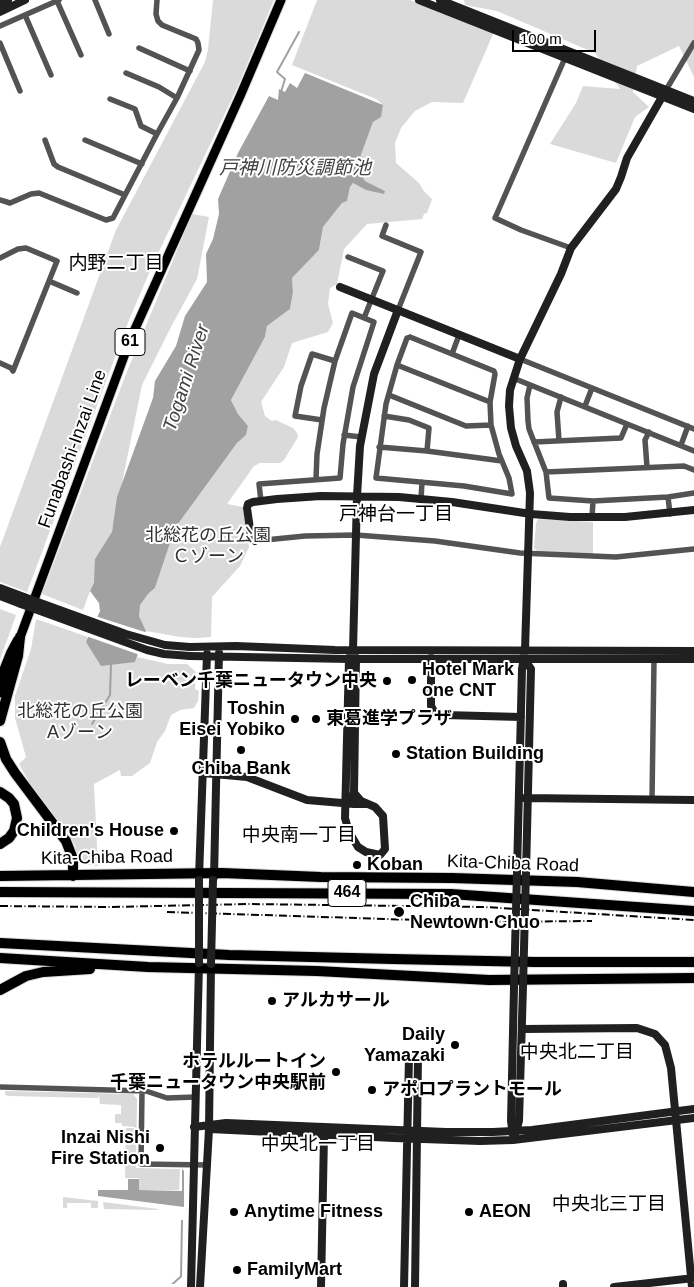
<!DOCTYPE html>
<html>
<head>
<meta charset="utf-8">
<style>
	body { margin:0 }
	#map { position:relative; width:694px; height:1287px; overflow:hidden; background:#fff; font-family:Arial,sans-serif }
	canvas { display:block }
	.scale { position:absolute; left:512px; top:30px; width:84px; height:22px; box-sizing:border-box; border:2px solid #000; border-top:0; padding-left:6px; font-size:15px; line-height:18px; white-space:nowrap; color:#000; -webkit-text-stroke:4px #fff; paint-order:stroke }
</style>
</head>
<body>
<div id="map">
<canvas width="694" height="1287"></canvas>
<div class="scale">100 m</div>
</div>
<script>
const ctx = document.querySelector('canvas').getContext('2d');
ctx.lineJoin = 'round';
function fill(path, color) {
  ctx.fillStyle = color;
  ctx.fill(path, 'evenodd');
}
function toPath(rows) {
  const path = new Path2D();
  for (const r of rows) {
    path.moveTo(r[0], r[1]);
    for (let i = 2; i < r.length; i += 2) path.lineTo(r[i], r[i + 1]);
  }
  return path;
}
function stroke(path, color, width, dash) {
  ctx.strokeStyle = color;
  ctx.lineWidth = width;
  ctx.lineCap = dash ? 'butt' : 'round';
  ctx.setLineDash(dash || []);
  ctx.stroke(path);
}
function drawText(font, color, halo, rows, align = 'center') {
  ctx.font = font + ' Arial,"Noto Sans JP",sans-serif';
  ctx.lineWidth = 4;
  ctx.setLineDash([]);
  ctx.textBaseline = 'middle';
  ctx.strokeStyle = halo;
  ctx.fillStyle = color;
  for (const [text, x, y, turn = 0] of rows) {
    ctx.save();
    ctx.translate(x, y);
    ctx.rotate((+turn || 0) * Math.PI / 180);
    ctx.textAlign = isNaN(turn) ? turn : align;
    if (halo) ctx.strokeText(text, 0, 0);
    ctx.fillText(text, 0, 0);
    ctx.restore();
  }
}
const green = toPath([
	[213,0,274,0,238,86,153,264,129,320,27,592,0,582,0,547,116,230,205,62,208,49],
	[317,0,410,0,494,32,463,103,432,102,415,111,401,128,395,143,396,163,419,183,423,190,432,199,427,213,424,214,422,219,367,224,344,249,337,284,330,288,328,304,333,323,328,332,292,343,284,367,261,402,265,416,272,421,276,420,293,428,297,433,298,437,284,460,280,463,260,463,254,466,227,504,243,507,249,547,240,566,212,597,211,637,196,638,180,637,146,631,139,616,139,605,148,594,155,588,175,528,237,443,246,435,248,426,238,414,231,400,265,337,267,326,290,309,293,292,292,278,319,250,323,227,342,203,347,201,350,187,353,183,366,190,385,191,365,181,357,166,373,122,383,106,381,103,376,99,292,65],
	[464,0,694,0,694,77,679,46,637,66,633,92,649,107,635,117,616,163,550,144,576,103,583,86,620,89,595,53,497,11,465,5],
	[192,214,209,217,197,279,172,325,142,385,112,532,83,610,42,594,126,374],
	[538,519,593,522,593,554,538,552,534,548,536,523],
	[0,609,16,615,0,660],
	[36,619,88,637,86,643,135,662,137,657,168,664,187,664,196,672,195,689,199,691,198,701,194,708,180,710,171,715,165,731,157,742,150,763,132,776,121,776,120,770,94,784,98,866,84,864,79,861,75,845,65,830,29,782,19,764,26,757,15,718,15,696,31,649],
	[5,1091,133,1094,137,1099,136,1168,180,1169,179,1190,139,1190,139,1178,125,1178,126,1128,135,1128,135,1127,122,1126,122,1123,115,1123,115,1114,121,1114,121,1105,100,1104,99,1095,98,1098,95,1098,9,1096,5,1095],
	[63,1197,98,1201,98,1208,91,1208,91,1203,67,1203,67,1208,63,1208],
	[103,1202,158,1209,158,1210,104,1209]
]);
const water = toPath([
	[305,73,383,105,381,117,373,122,357,166,365,181,385,191,384,194,366,190,353,183,350,187,347,201,342,203,323,227,319,250,292,278,293,292,290,309,267,326,265,337,231,400,238,414,248,426,246,435,237,443,175,528,155,588,148,594,140,605,139,616,146,631,135,662,101,666,86,642,100,611,99,603,90,591,94,582,95,559,112,532,117,497,153,398,155,381,176,346,185,316,207,282,206,254,213,239,219,214,218,199,238,153,269,96,278,100,279,89,285,92,290,83,297,88],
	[182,1169,184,1171,184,1207,98,1196,98,1190,128,1190,128,1179,139,1179,139,1190,182,1191],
	[181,1220,183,1220,182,1277,174,1284,171,1284,180,1276]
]);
const pier = toPath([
	[95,616,148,633,140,655,86,636]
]);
const stream = toPath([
	[281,92,285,79,277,72,299,32],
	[92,724,110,695,111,664]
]);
const street = toPath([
	[95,0,109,34],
	[57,1,81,55],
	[25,15,51,75],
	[0,26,59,0],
	[0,43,20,91],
	[139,48,190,71],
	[565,58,495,218,521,230,571,248],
	[126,73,159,87,177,98],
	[666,90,694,43],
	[110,99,135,109,141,126,157,134],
	[45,140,54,164,58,167,125,195],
	[85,140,142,164],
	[0,200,10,203,31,194,39,193,106,220,113,218,157,134,177,98,199,50,198,43,196,39,162,25,158,21,156,14,157,0],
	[386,225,382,236,421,252,398,310],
	[348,257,383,271,364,318],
	[0,258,18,249,26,248,57,261,49,281,77,293],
	[410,337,494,371,495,374,490,402,491,425,499,454,509,478,512,494,464,486,376,478,386,404,397,365,407,338,410,337],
	[452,354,459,335],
	[520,359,694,429],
	[0,363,11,368,13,371,49,281],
	[397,365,490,402],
	[513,378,694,451],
	[530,385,527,398,528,421,529,429,546,472,549,498,593,501,668,497,694,493],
	[389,395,466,426,491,425],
	[585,406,592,388],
	[384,416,409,420,429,428,427,451],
	[322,420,295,416,301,386,312,354,335,361],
	[344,435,361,437],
	[559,441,557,412,561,397],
	[534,442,621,438,627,424],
	[681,445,688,426],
	[379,447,427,451,502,461],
	[647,467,645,440,649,432],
	[546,472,684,466,694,470],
	[668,497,670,514],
	[421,499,422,482],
	[261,501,259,484,340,478,343,444,353,387,374,322,352,313,335,361,324,408,317,454,316,479],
	[592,518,593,501],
	[255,541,305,536,356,535,435,541,520,553,616,557,694,549],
	[652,800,654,660],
	[0,1087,146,1091,167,1098,196,1097],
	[142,1091,141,1164,208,1165]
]);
const secondary = toPath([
	[419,0,694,109],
	[440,0,694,101],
	[0,4,8,0],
	[0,12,25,0],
	[340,287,520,359],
	[255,541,251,536,247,508,248,504,253,502,277,499,321,496,399,497,452,502,531,514,570,517,625,517,694,510],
	[0,588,24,597],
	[0,596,21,604],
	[190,647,236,646,335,650,694,651],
	[190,656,349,659,694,659],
	[350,656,349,659,345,818,349,832,358,847,366,852,380,855,385,849,383,816,375,807,361,801,354,793],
	[431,658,431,706,435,713,444,715,521,717],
	[525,660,531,669,526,872],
	[203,773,247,777,307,800,354,804,366,804],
	[524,798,694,800],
	[345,803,351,799,354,793,356,659,353,650,357,496,360,446,374,374,398,310],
	[517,872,522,669,525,650,530,493,527,471,516,446,511,428,509,406,510,390,520,359,561,274,571,248,616,189,621,177,627,158,666,90],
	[199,877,207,654],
	[214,877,219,653],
	[522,1029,637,1028,655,1034,665,1045,671,1068,692,1287],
	[194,1127,226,1123,446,1132,493,1132,532,1130,694,1109],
	[210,1129,394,1138,480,1141,513,1140,694,1118],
	[513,1135,511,1121,514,987],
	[515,1135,519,1121,523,986],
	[191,1287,199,964],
	[200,1287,209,1129,211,964],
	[321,1287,324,1135],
	[404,1287,409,1057],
	[415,1287,418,1057],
	[563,1287,563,1284],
	[614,1287,694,1278]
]);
const primary = toPath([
	[18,643,130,340,241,94,281,0],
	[0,693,7,674]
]);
const highway = toPath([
	[0,681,11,653,18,640],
	[0,721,18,656,20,637],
	[0,742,6,759,15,773,66,841,73,859,73,876],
	[0,792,9,798,14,804,17,818,14,831,9,838,0,844],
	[0,876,222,873,321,877,452,878,577,882,694,892],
	[0,892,451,894,694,911],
	[0,943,229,955,393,959,535,962,694,962],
	[0,958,148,967,317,971,489,980,694,978],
	[0,990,26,976,43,972,90,969]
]);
const rail = toPath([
	[0,906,111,907,250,904,484,907,694,920],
	[167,912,481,922,592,921]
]);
const secondaryBridge = toPath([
	[24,597,126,634,165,645,190,647],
	[21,604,147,650,164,654,190,656],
	[199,963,199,880],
	[211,964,213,880],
	[523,986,526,872],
	[514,987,517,872]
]);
const markers = [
	[412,680,5,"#000"],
	[387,681,5,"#000"],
	[295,719,5,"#000"],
	[316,719,5,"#000"],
	[241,750,5,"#000"],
	[396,754,5,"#000"],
	[174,831,5,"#000"],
	[357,865,5,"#000"],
	[399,912,6,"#000"],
	[272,1001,5,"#000"],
	[455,1045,5,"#000"],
	[336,1072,5,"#000"],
	[372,1090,5,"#000"],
	[160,1148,5,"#000"],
	[234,1212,5,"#000"],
	[469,1212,5,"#000"],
	[237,1270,5,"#000"]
];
const shields = [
	[130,342,30],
	[347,893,38]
];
const shieldNames = [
	["61",130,342],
	["464",347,893]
];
const streetNames = [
	["Funabashi-Inzai Line",73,449,-70],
	["Kita-Chiba Road",107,858,-1],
	["Kita-Chiba Road",513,864,2]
];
const parkNames = [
	["北総花の丘公園",208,536],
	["Ｃゾーン",208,557],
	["北総花の丘公園",80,712],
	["Aゾーン",80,733]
];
const poiNames = [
	["Hotel Mark",422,670],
	["one CNT",422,691],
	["レーベン千葉ニュータウン中央",377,681,"right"],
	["Toshin",285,709,"right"],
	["Eisei Yobiko",285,730,"right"],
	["東葛進学プラザ",326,719],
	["Station Building",406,754],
	["Chiba Bank",241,769,"center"],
	["Children's House",164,831,"right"],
	["Koban",367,865],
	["Chiba",410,902],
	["Newtown Chuo",410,923],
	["アルカサール",282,1001],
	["Daily",445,1035,"right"],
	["Yamazaki",445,1056,"right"],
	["ホテルルートイン",326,1062,"right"],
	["千葉ニュータウン中央駅前",326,1083,"right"],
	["アポロプラントモール",382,1090],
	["Inzai Nishi",150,1138,"right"],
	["Fire Station",150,1159,"right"],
	["Anytime Fitness",244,1212],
	["AEON",479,1212],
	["FamilyMart",247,1270]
];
const waterNames = [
	["戸神川防災調節池",295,169],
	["Togami River",187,378,-72]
];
const neighbourhoodNames = [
	["内野二丁目",116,264],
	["戸神台一丁目",396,515],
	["中央南一丁目",299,836],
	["中央北二丁目",577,1053],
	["中央北一丁目",318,1145],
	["中央北三丁目",609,1205]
];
fill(green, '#dadada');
fill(water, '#a1a1a1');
fill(pier, '#fff');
stroke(stream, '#a1a1a1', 2);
stroke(primary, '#dbdbdb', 11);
stroke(highway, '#dbdbdb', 12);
stroke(street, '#535353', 5.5);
stroke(secondary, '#202020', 8);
stroke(primary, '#000', 9);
stroke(highway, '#000', 10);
stroke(rail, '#000', 2, [8, 2.5, 1, 2.5]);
stroke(secondaryBridge, '#202020', 8);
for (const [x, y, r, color] of markers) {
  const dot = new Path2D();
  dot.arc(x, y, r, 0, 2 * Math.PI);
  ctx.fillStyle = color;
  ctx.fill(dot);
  stroke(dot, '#fff', 2);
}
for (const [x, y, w] of shields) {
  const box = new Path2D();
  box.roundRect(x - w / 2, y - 13.5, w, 27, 4);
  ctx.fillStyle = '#fff';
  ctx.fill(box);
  stroke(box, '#000', 1);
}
drawText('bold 16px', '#000', null, shieldNames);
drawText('18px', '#000', '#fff', streetNames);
drawText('18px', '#313131', '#fff', parkNames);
drawText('bold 18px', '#000', '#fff', poiNames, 'left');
drawText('italic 19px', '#424242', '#fff', waterNames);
drawText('19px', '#000', '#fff', neighbourhoodNames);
</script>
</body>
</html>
